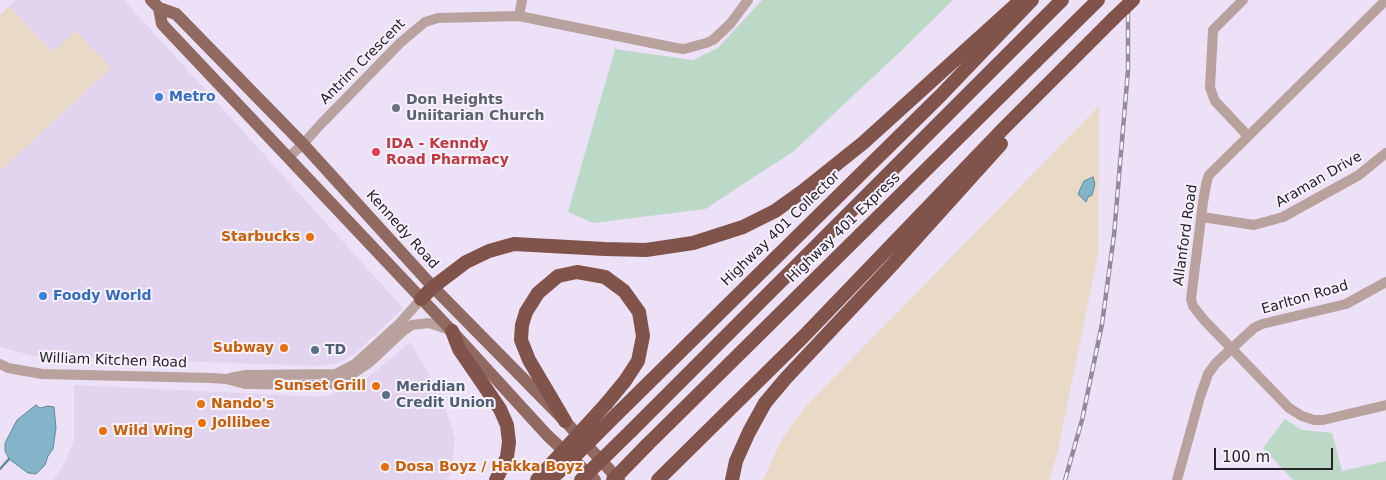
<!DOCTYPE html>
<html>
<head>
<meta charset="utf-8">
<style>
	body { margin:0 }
	#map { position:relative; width:1386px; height:480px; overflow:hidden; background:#ece1f7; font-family:"DejaVu Sans",sans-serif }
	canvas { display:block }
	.scale { position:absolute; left:1214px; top:448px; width:119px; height:22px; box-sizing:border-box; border:2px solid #26222a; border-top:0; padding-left:6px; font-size:15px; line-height:18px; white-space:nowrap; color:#26222a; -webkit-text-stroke:4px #f7f1fe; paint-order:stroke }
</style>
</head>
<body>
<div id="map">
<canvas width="1386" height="480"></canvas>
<div class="scale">100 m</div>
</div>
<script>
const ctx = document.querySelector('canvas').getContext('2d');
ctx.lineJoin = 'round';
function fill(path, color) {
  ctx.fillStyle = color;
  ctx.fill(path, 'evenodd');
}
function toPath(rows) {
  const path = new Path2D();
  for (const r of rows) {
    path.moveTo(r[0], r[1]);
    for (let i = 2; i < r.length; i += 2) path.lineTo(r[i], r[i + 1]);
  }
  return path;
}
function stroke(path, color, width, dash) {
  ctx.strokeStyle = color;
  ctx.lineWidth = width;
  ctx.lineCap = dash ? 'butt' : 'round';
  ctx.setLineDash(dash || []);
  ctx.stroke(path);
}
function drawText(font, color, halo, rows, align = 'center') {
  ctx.font = font + ' "DejaVu Sans",sans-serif';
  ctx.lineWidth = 4;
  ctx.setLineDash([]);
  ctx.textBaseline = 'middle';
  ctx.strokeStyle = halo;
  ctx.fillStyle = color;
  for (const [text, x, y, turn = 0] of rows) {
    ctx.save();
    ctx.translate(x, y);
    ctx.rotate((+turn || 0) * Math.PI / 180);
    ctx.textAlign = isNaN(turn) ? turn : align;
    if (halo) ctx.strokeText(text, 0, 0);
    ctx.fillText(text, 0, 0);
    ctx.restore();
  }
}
const built = toPath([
	[16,0,124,0,403,308,356,353,341,362,322,366,33,356,0,347,0,171,110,68,53,53,9,6],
	[410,342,442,396,455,439,451,473,446,480,53,480,64,464,74,440,74,385,323,397,349,389,371,375]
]);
const industrial = toPath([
	[9,6,52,52,76,31,111,68,0,171,0,15],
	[1099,106,1098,254,1058,451,1049,480,763,480,782,439,805,407]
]);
const green = toPath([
	[762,0,953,0,903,49,794,151,705,209,593,223,568,212,615,49,693,60,718,48],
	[1285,419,1302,430,1332,433,1342,471,1386,461,1386,480,1293,480,1263,448]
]);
const water = toPath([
	[1093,177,1095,184,1092,195,1088,197,1086,202,1078,194,1084,181,1093,177],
	[36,405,40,408,48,406,54,407,56,428,53,449,48,456,45,465,36,474,28,473,9,459,5,451,5,443,17,420,36,405]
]);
const stream = toPath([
	[0,469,9,459]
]);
const minor = toPath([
	[1243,0,1213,30,1210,88,1215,101,1248,136],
	[1386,0,1209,175,1207,180,1203,202,1191,299,1193,306,1204,320,1289,408,1302,416,1314,420,1323,420,1386,405],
	[519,16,522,0],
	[289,157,303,144,321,124,400,43,425,22,438,18,519,16,676,48,684,49,706,43,713,40,730,24,748,0],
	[1202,217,1254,225,1283,217,1359,175,1386,153],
	[0,364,8,368,42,374,211,378,226,379,245,384,327,385,345,379,370,362,403,331,412,325,429,323,450,330],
	[230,378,246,375,336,374,355,364,399,324,421,299],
	[1177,480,1200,397,1208,374,1216,363,1254,328,1262,324,1346,304,1386,282]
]);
const major = toPath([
	[151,0,159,8,176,14,303,144,433,287,565,421,619,480],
	[159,8,162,24,452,331,547,435,595,480]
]);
const highway = toPath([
	[421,299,433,287,466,262,489,251,514,244,605,249,646,250,693,243,743,227,775,211,803,191,863,143,1021,0],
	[452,331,459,349,500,409,507,425,509,442,507,457,496,480],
	[617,414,940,96,1032,0],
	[565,421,529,360,521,340,522,325,526,312,538,293,558,276,577,272,605,277,624,291,639,312,643,336,638,361,625,381,606,404],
	[631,431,1062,0],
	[647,445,1098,0],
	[537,480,554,461],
	[550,480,562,469],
	[658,480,803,337,1005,127,1114,18],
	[732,480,736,461,749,432,765,403,786,378,893,264,1001,144]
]);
const rail = toPath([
	[1065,480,1082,420,1102,324,1114,235,1128,70,1128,0]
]);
const highwayBridge = toPath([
	[1114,18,1133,0],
	[554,461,606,404],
	[562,469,617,414],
	[581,480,631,431],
	[613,480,647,445]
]);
const markers = [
	[159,97,5,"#3f7fe0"],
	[396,108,5,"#6b7280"],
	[376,152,5,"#e0444e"],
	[310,237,5,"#e8710a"],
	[43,296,5,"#3f7fe0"],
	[284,348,5,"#e8710a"],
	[315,350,5,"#5c6f8a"],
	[376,386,5,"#e8710a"],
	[386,395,5,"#5c6f8a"],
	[201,404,5,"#e8710a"],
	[202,423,5,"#e8710a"],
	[103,431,5,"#e8710a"],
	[385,467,5,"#e8710a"]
];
const streetNames = [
	["Antrim Crescent",363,62,-45],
	["Araman Drive",1319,180,-30],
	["Highway 401 Express",844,228,-44],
	["Highway 401 Collector",781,229,-44],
	["Kennedy Road",402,230,48],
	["Allanford Road",1186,235,-82],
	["Earlton Road",1305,298,-16],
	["William Kitchen Road",113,361,2]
];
const shopNames = [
	["Metro",169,97],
	["Foody World",53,296]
];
const worshipNames = [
	["Don Heights",406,100],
	["Uniitarian Church",406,116]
];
const healthNames = [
	["IDA - Kenndy",386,144],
	["Road Pharmacy",386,160]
];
const foodNames = [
	["Starbucks",300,237,"right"],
	["Subway",274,348,"right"],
	["Sunset Grill",366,386,"right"],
	["Nando's",211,404],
	["Jollibee",212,423],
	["Wild Wing",113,431],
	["Dosa Boyz / Hakka Boyz",395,467]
];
const serviceNames = [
	["TD",325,350],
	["Meridian",396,387],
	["Credit Union",396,403]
];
fill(built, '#e2d3ef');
fill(industrial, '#e9dac8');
fill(green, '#bcd8c7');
fill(water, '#83b4ca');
stroke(water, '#67889a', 1);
stroke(stream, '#67889a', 2.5);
stroke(minor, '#b9a29d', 10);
stroke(major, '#906960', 12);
stroke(highway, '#80544a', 14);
stroke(rail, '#938b9a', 4.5);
stroke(rail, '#f7f1fe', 2.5, [8]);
stroke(highwayBridge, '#80544a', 14);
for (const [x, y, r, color] of markers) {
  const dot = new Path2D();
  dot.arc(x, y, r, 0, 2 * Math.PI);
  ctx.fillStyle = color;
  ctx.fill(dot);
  stroke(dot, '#f7f1fe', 2);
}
drawText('14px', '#26222a', '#f7f1fe', streetNames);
drawText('bold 14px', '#366cbe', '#f7f1fe', shopNames, 'left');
drawText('bold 14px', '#5b616d', '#f7f1fe', worshipNames, 'left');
drawText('bold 14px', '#be3a42', '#f7f1fe', healthNames, 'left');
drawText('bold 14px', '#c56008', '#f7f1fe', foodNames, 'left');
drawText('bold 14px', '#4e5e75', '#f7f1fe', serviceNames, 'left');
</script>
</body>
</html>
